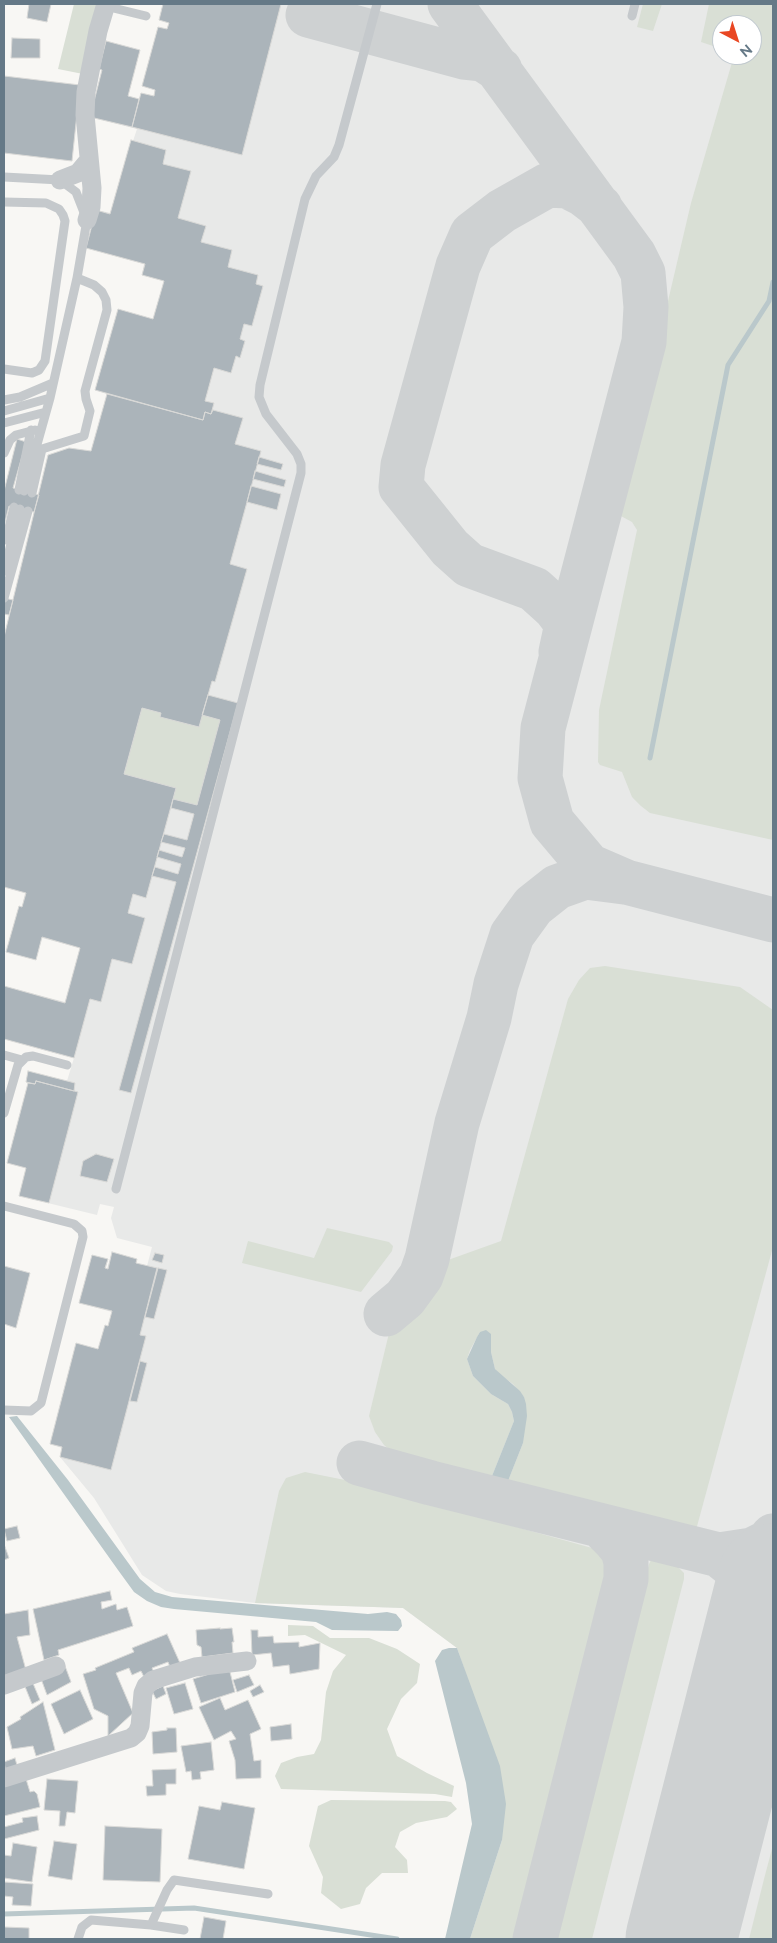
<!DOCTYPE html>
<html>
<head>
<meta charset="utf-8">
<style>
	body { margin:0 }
	#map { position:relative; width:777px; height:1943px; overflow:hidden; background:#f8f7f4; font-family:Raleway,sans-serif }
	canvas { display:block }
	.frame { position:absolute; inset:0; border:5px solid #657987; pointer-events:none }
	.north { position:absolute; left:712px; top:15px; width:50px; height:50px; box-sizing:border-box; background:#fff; border:1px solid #c1c9cf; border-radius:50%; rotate:140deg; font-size:14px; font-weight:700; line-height:20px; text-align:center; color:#657987 }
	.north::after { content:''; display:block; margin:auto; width:18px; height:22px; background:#e94723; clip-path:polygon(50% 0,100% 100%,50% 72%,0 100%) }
</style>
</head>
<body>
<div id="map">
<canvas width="777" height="1943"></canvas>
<div class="frame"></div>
<div class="north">N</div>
</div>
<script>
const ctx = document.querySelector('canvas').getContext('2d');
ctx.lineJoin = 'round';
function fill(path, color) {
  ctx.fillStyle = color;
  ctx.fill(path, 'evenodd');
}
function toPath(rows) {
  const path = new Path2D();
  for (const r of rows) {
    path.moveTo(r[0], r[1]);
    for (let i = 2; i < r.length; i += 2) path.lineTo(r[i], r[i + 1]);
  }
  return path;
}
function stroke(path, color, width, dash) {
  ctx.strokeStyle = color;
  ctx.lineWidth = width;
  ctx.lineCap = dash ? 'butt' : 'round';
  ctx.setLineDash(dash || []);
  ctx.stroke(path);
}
const built = toPath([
	[163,4,773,4,773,1939,470,1939,502,1840,464,1668,457,1648,403,1608,255,1603,180,1594,166,1591,142,1575,94,1498,60,1457,62,1448,50,1444,76,1343,98,1349,105,1326,108,1326,112,1312,79,1303,92,1255,108,1259,106,1268,107,1269,112,1252,137,1259,136,1263,147,1266,152,1247,117,1238,111,1218,114,1207,100,1204,97,1215,19,1196,26,1168,7,1163,28,1083,26,1082,28,1071,67,1081,74,1058,4,1039,4,986,65,1002,80,948,42,938,6,952,19,906,22,907,25,893,4,887,4,637,48,455,69,448,91,451,107,394,95,390,118,309,153,319,164,281,142,275,144,264,86,248,96,210,111,213,131,140,133,141,137,129,90,117,102,70,99,69,106,41,140,50,128,96,139,99,141,93,154,96,155,90,142,86,158,27,167,29,169,23,159,20],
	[722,25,752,25,752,55,722,55]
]);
const green = toPath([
	[74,4,103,4,93,76,58,69],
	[643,4,662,4,653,31,637,27],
	[709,4,773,4,773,840,650,813,641,806,632,797,622,772,600,765,598,762,599,710,637,530,632,522,619,515,619,510,691,203,733,59,731,55,752,55,752,25,722,25,722,49,701,42],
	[142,708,161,713,161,717,199,727,202,715,220,720,197,805,173,799,176,788,124,774],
	[605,966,740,987,773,1010,773,1247,696,1530,506,1486,523,1443,524,1397,513,1384,499,1374,495,1369,491,1352,491,1334,480,1332,470,1350,467,1359,473,1376,491,1394,508,1404,512,1412,514,1421,490,1481,406,1459,395,1454,384,1445,375,1432,369,1416,390,1329,419,1300,448,1260,501,1241,568,999,579,980,590,968],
	[327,1228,389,1242,393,1246,392,1251,361,1292,242,1263,248,1241,314,1258],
	[305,1472,355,1482,592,1548,599,1551,607,1559,610,1570,516,1939,470,1939,502,1840,464,1668,457,1648,403,1608,255,1603,279,1491,286,1478],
	[651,1560,678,1567,684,1573,684,1579,592,1939,555,1939,649,1564],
	[288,1625,313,1626,330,1638,369,1638,397,1649,420,1664,417,1683,401,1699,387,1729,397,1756,427,1773,454,1786,452,1797,435,1794,281,1789,275,1776,281,1763,297,1757,314,1754,321,1740,326,1692,333,1671,346,1655,305,1635,288,1636],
	[331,1800,445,1801,451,1802,457,1809,447,1817,416,1823,400,1832,395,1847,407,1860,408,1873,382,1873,366,1888,360,1904,341,1909,321,1893,323,1877,309,1846,318,1806],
	[773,1845,773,1939,749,1939,764,1879]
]);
const water = toPath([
	[486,1330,491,1334,491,1352,495,1369,520,1391,524,1397,526,1404,527,1416,523,1443,506,1486,490,1481,514,1421,512,1412,508,1404,491,1394,473,1376,467,1359,477,1337,480,1332],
	[17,1416,68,1480,140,1579,155,1592,172,1597,368,1614,387,1612,396,1614,401,1620,402,1626,398,1631,332,1630,316,1622,174,1609,161,1607,147,1601,134,1592,118,1570,9,1417],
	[449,1648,457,1648,500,1766,506,1804,502,1840,470,1939,445,1939,472,1824,466,1783,435,1661,442,1650]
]);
const stream = toPath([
	[650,758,728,365,769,301,773,282],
	[4,1914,194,1908,397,1939]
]);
const taxiway = toPath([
	[450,4,634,255,643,273,646,307,644,342,543,728,540,778,552,822,589,866,626,882,773,920],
	[308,15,464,57,483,59,500,70],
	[561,652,567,624,555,608,534,589,469,565,450,548,401,487,403,465,458,266,472,234,502,211,548,185,567,186,583,194,600,207],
	[386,1314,405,1298,421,1276,427,1259,457,1123,489,1018,496,984,512,935,533,906,557,887,585,877,624,882],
	[359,1463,431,1483,719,1555,739,1571,748,1584,757,1608,759,1636],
	[719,1555,752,1550,768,1542,773,1536],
	[535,1939,626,1579,626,1562,623,1550,614,1539,601,1526]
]);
const runway = toPath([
	[681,1939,773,1579]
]);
const building = toPath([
	[29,4,51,4,47,22,27,18,29,4],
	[163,4,281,4,242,155,132,127,141,93,154,96,155,90,142,86,158,27,167,29,169,23,159,20,163,4],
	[12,38,40,39,40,58,11,58,12,38],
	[106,41,140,50,128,96,139,99,132,127,90,117,102,70,99,69,106,41],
	[4,76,80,85,72,161,4,153,4,76],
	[131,140,166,150,163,164,191,171,178,218,206,226,201,242,232,250,228,267,258,275,256,284,263,286,252,326,244,324,240,339,245,341,240,358,236,356,231,373,214,368,205,401,214,403,211,414,205,412,203,420,95,390,118,309,153,319,164,281,142,275,145,264,86,248,96,210,110,214,131,140],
	[107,394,203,420,205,412,211,414,213,410,243,418,235,444,261,451,230,564,247,569,215,682,212,681,199,727,160,717,161,713,142,708,124,774,176,788,146,898,133,894,128,913,145,918,132,964,112,959,101,1002,90,999,74,1058,4,1039,4,986,65,1003,80,948,42,937,36,960,6,952,19,906,22,907,26,893,4,887,4,637,48,455,69,448,91,451,107,394],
	[17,439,26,442,13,488,39,495,34,512,9,506,4,526,4,491,17,439],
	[259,457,283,464,281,470,257,464,259,457],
	[255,471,286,480,284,487,253,479,255,471],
	[251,486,281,494,277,510,247,502,251,486],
	[4,598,13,600,9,615,4,614,4,598],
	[208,695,238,703,131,1093,119,1090,176,882,152,876,155,867,178,874,181,864,157,857,159,850,182,857,185,848,161,842,164,834,187,840,194,814,171,808,173,799,197,805,220,720,202,715,208,695],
	[28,1071,75,1083,74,1091,36,1081,35,1084,26,1082,28,1071],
	[36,1081,78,1092,49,1203,19,1196,26,1168,7,1163,28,1083,35,1084,36,1081],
	[96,1154,114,1159,107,1182,80,1176,83,1161,96,1154],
	[112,1252,137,1259,136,1263,157,1268,140,1335,146,1336,111,1470,60,1457,62,1447,50,1444,76,1343,98,1349,105,1325,108,1326,112,1311,79,1303,92,1255,108,1259,105,1268,108,1269,112,1252],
	[155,1253,164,1255,162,1263,152,1260,155,1253],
	[4,1266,30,1273,16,1328,4,1324,4,1266],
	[158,1268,167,1270,154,1319,145,1317,158,1268],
	[140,1361,147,1363,137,1402,130,1401,140,1361],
	[17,1526,20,1538,7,1541,4,1529,17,1526],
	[4,1544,9,1558,4,1560,4,1544],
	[110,1591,112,1600,101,1602,102,1609,116,1604,117,1610,127,1607,133,1626,58,1650,59,1655,44,1660,33,1609,110,1591],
	[28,1610,30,1635,17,1637,27,1674,4,1680,4,1614,28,1610],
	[220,1628,220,1629,232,1628,234,1642,232,1642,233,1653,202,1657,201,1647,197,1645,196,1630,220,1628],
	[251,1630,258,1630,258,1637,273,1636,274,1643,299,1642,299,1647,320,1643,319,1669,290,1674,289,1665,273,1667,271,1653,252,1655,251,1630],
	[167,1634,180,1663,170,1667,168,1662,152,1668,155,1674,145,1679,141,1671,132,1675,129,1668,116,1673,133,1713,108,1736,108,1716,94,1709,83,1674,96,1670,95,1668,134,1652,132,1648,167,1634],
	[65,1666,71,1682,47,1695,40,1676,65,1666],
	[229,1668,235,1692,201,1703,193,1679,229,1668],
	[249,1675,254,1685,237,1692,233,1680,249,1675],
	[32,1681,40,1700,32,1704,24,1684,32,1681],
	[185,1683,193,1709,174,1714,166,1688,185,1683],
	[260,1685,264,1692,253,1697,250,1691,260,1685],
	[163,1686,166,1694,156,1699,152,1691,163,1686],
	[80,1690,93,1719,64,1734,51,1704,80,1690],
	[220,1698,225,1710,248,1700,261,1729,250,1734,254,1761,261,1760,261,1778,236,1779,235,1760,229,1741,236,1739,231,1731,214,1740,199,1707,220,1698],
	[43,1702,55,1750,36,1756,33,1746,12,1749,7,1727,21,1719,20,1717,43,1702],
	[291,1724,292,1739,271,1741,270,1727,291,1724],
	[167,1728,176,1728,177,1752,153,1754,152,1732,167,1730,167,1728],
	[211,1742,214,1770,200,1772,201,1779,192,1780,191,1771,186,1772,181,1746,211,1742],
	[15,1758,18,1769,6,1774,4,1762,15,1758],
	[176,1769,176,1784,166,1784,166,1795,147,1796,146,1786,153,1786,152,1770,176,1769],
	[26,1779,30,1792,34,1791,37,1794,40,1807,4,1816,4,1785,26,1779],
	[47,1779,78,1781,75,1813,67,1812,65,1826,59,1826,60,1811,44,1810,47,1779],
	[222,1802,255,1808,244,1869,188,1859,199,1806,220,1810,222,1802],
	[37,1816,39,1830,4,1839,4,1827,23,1822,22,1818,37,1816],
	[105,1826,162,1829,160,1882,103,1880,105,1826],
	[54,1841,77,1844,72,1880,48,1876,54,1841],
	[13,1843,37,1847,32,1882,4,1878,4,1855,11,1856,13,1843],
	[4,1882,33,1884,31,1906,12,1905,13,1897,4,1896,4,1882],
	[204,1917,226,1921,223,1939,200,1939,204,1917],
	[4,1927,29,1928,29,1939,4,1939,4,1927]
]);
const lane = toPath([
	[105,6,146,16],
	[632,16,635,4],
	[4,177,60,180,76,192,87,220,77,278,50,398,24,491],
	[4,202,46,203,59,209,63,215,65,221,45,361,39,370,32,373,4,369],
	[4,400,20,397,53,383],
	[4,411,50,398],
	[4,423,46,412],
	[4,453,10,440,16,435,35,430],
	[19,490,31,430],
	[32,493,42,449,84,436,90,411,86,399,85,391,107,310,106,300,102,292,94,285,77,278],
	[6,540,14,507],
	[4,571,20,509],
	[4,598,28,511],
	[4,1055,22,1060],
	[4,1113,18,1065,26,1057,33,1056,67,1065],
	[116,1189,301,473,301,464,297,454,266,414,259,397,260,385,305,199,316,176,334,157,339,145,377,4],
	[4,1206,74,1224,82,1231,83,1237,41,1403,31,1411,4,1410],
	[151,1925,167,1890,174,1880,268,1894],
	[78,1939,82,1927,91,1920,151,1925,184,1930]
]);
const street = toPath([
	[60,180,78,173,88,161],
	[87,220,91,207,92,188,85,115,86,92,98,31,106,4],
	[4,1685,56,1666],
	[4,1778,131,1738,137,1733,140,1726,143,1693,146,1686,153,1680,195,1667,247,1661]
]);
fill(built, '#e8e9e8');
fill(green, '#d9dfd5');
fill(water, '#bac8cb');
stroke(stream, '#bac8cb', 5);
stroke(taxiway, '#ced1d2', 45);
stroke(runway, '#ced1d2', 111);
fill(building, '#abb4ba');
stroke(building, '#d9d9d7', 1);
stroke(lane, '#c5c9cc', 9);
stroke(street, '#c5c9cc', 19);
</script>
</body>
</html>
